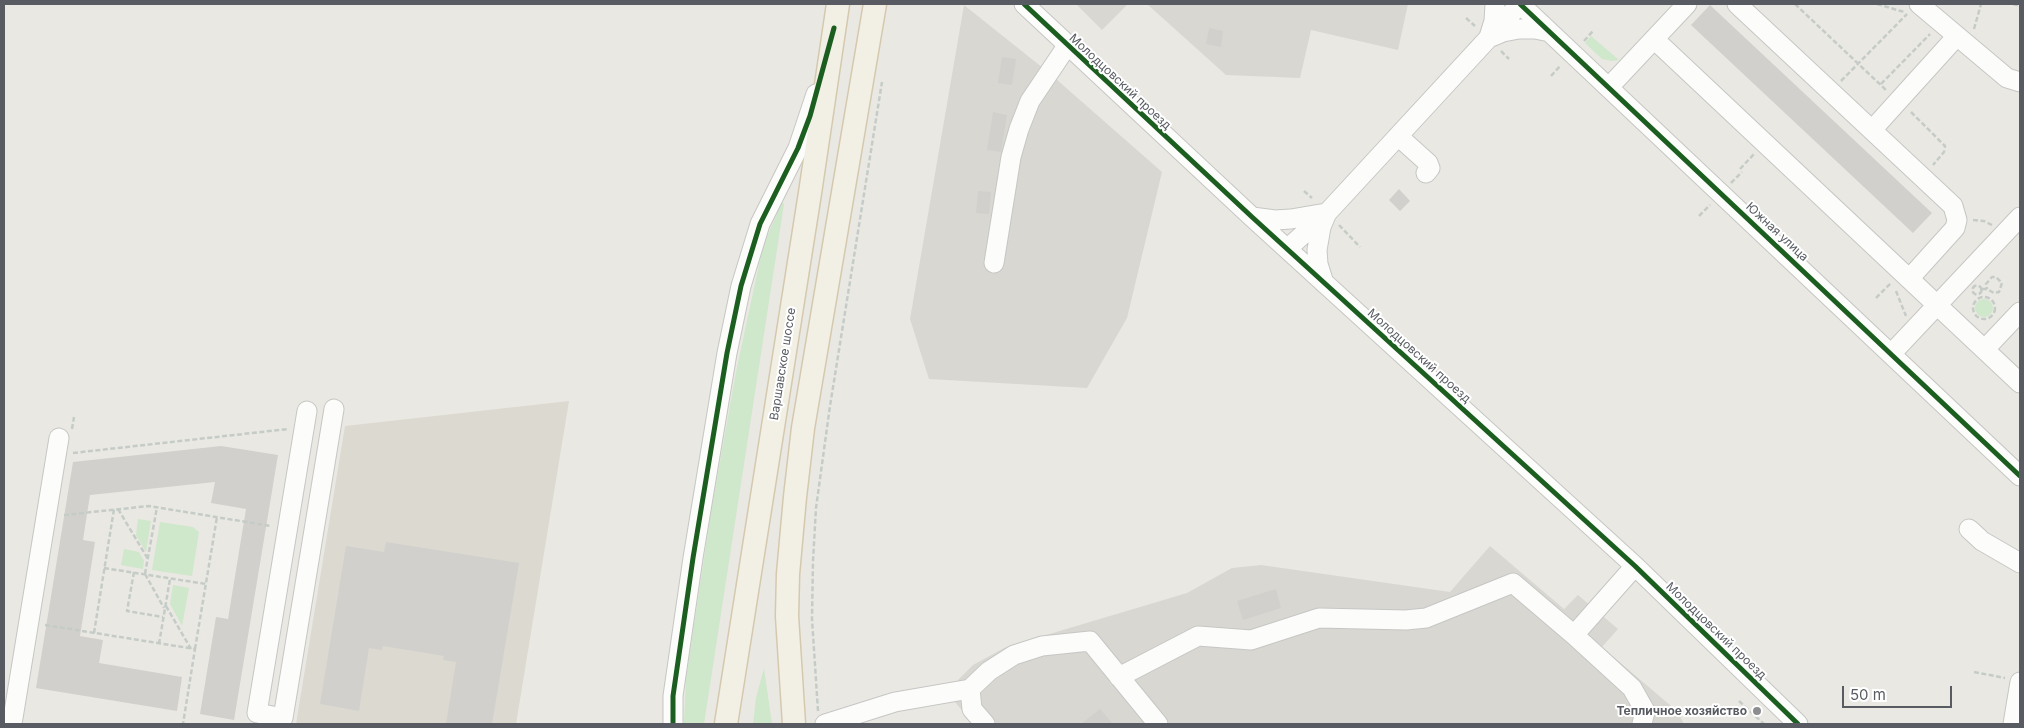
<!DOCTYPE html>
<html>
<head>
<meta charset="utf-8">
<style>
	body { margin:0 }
	#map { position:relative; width:2024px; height:728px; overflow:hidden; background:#eae8e2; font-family:Inter,sans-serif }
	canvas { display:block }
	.frame { position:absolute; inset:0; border:5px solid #585c62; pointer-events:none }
	.scale { position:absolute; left:1842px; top:686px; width:110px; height:22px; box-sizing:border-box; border:2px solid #585c62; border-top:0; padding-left:6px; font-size:15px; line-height:18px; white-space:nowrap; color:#585c62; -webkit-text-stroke:4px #fff; paint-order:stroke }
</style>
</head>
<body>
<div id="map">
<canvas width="2024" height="728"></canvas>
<div class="frame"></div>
<div class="scale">50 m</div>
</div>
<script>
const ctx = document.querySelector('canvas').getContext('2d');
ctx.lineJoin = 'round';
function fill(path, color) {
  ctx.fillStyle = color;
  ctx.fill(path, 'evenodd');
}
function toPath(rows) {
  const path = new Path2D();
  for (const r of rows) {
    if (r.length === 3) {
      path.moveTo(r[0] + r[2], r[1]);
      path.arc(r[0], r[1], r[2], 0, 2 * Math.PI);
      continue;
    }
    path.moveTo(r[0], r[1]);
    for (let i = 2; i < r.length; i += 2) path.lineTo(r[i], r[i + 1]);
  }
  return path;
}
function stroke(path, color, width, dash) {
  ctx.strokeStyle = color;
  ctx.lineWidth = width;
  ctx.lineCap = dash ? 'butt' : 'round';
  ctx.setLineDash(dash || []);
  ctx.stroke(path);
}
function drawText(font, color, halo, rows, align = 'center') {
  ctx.font = font + ' Inter,sans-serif';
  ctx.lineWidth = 4;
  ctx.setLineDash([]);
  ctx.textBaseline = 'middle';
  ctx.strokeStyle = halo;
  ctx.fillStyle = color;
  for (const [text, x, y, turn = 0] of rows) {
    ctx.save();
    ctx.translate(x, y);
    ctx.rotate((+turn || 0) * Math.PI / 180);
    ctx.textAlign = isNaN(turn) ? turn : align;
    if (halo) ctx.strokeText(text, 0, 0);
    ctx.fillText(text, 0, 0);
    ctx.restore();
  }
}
const industrial = toPath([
	[1076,4,1128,4,1102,30],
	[1147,4,1408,4,1398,50,1311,30,1300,78,1226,75],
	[964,5,1048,72,1162,172,1127,318,1087,388,929,379,910,319],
	[1490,546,1564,609,1578,595,1618,629,1602,647,1678,712,1684,724,973,724,955,702,953,693,958,680,973,665,1006,647,1187,593,1232,568,1261,565,1450,592]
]);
const education = toPath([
	[569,401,516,724,296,724,345,426]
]);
const green = toPath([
	[1591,36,1619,60,1612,61,1602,59,1585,43],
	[782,202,784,204,704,724,684,724,686,678,711,512,736,372,763,246],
	[1984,308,9],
	[138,519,151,521,146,552,136,535],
	[160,522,193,527,199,532,192,576,152,570],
	[124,549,139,552,144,561,143,569,121,565],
	[173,585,189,588,182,626,170,604],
	[764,668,772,724,753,724,756,698]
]);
const building = toPath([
	[1710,5,1932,213,1913,233,1691,25],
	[1209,28,1223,31,1221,47,1206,44],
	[1002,57,1016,59,1012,85,998,83],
	[993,112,1007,115,1001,152,987,150],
	[1399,189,1410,201,1400,211,1389,200],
	[978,191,991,192,989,214,976,213],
	[221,446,278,455,234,720,200,714,216,617,228,619,246,509,211,503,215,482,90,495,87,514,83,540,95,542,80,636,103,640,99,663,182,677,177,711,36,688,73,462],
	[386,542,519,563,492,724,446,724,456,662,443,660,444,656,383,646,382,650,369,648,359,711,320,704,346,546,384,552],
	[1276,589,1281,608,1243,620,1237,601],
	[1100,709,1113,724,1081,724]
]);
const path = toPath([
	[1795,4,1886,90],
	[1877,4,1904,12],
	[2013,4,2020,6],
	[1466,18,1475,26],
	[1974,29,1981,4],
	[1584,41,1593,31],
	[1501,51,1509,59],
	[1551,76,1561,65],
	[1841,81,1907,14],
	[1881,84,1930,34],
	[1911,112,1945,146,1944,152,1933,165],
	[1740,169,1754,154],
	[1731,183,1742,172],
	[1304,191,1312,198],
	[1699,216,1710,205],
	[1973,220,1984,221,1992,225],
	[1339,225,1360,247],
	[1977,290,4.5],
	[1982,289,1987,289,1994,293,1999,292,2002,283,1996,277,1992,277,1986,284,1987,289],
	[1896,291,1906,316],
	[1984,308,11],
	[1876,298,1891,283],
	[72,429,74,417],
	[73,453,288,429],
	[118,509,148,559],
	[64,515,149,506,271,526],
	[104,568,206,584],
	[134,572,127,611,163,617],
	[145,574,157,507],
	[145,574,164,608],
	[166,606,191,649],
	[45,625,195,649,183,724],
	[94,633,114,509],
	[159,644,170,579],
	[195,649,217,517],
	[1974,672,2005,678],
	[1739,701,1764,724],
	[818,711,812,619,813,561,816,508,830,406,882,82]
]);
const minor = toPath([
	[1024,4,1252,217,1635,566,1798,724],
	[1520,4,2020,476],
	[1737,4,1953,206,1957,220,1955,228,1909,279],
	[1919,4,2007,78,2020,82],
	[1489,37,1494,21,1495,4],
	[1491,37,1503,32,1519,29,1535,29,1550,32],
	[1654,39,2020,383],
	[1609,87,1687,4],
	[1872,130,1957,36],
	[1398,136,1428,163,1430,168,1426,173],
	[1252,217,1275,220,1291,219,1326,213],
	[1287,249,1327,213,1520,4],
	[994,263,1011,157,1019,129,1030,101,1067,46],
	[1324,283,1318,264,1317,250,1321,227,1326,215],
	[1985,349,2020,312],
	[1891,354,2020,217],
	[307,411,257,713,283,718,334,409],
	[1969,529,1982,541,2020,563],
	[1574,635,1635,566],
	[1119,677,1198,636,1251,640,1319,618,1406,620,1426,618,1513,583,1574,635,1632,688,1645,711,1642,724],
	[970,689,972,709,985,724],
	[12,724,59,438],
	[673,724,673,696,693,558,727,353,741,286,760,224,798,148,816,94],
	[825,724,895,702,970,689,989,671,1014,655,1042,646,1090,641,1158,724],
	[2013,724,2020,682]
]);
const major = toPath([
	[726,724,810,193,838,4],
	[794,724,787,616,788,574,795,497,803,428,875,4]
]);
const cycleway = toPath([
	[1024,4,1252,217,1635,566,1798,724],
	[1520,4,2020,476],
	[673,724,673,696,693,558,727,353,741,286,760,224,798,148,810,116,834,28]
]);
const markers = [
	[1757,711,5,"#8b8d8f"]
];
const streetNames = [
	["Молодцовский проезд",1120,82,43],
	["Южная улица",1777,232,43],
	["Молодцовский проезд",1419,356,42],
	["Варшавское шоссе",783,364,-81],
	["Молодцовский проезд",1716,631,44]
];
const poiNames = [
	["Тепличное хозяйство",1747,711]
];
fill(industrial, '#d9d7d2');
fill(education, '#dcd9d1');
fill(green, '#cfe7cb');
fill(building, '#d1d0cc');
stroke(minor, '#c6c6c5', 21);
stroke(major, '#d4c9ae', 25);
stroke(path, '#c5ccc8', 2.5, [5, 2.5]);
stroke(minor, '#fcfcfb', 19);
stroke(major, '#f2f0e5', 22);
stroke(cycleway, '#1b5e20', 5);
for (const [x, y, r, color] of markers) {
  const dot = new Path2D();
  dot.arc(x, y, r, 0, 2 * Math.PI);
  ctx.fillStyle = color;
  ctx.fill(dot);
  stroke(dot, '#fff', 2);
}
drawText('12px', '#585c62', '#fff', streetNames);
drawText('bold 12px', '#585c62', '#fff', poiNames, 'right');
</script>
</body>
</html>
